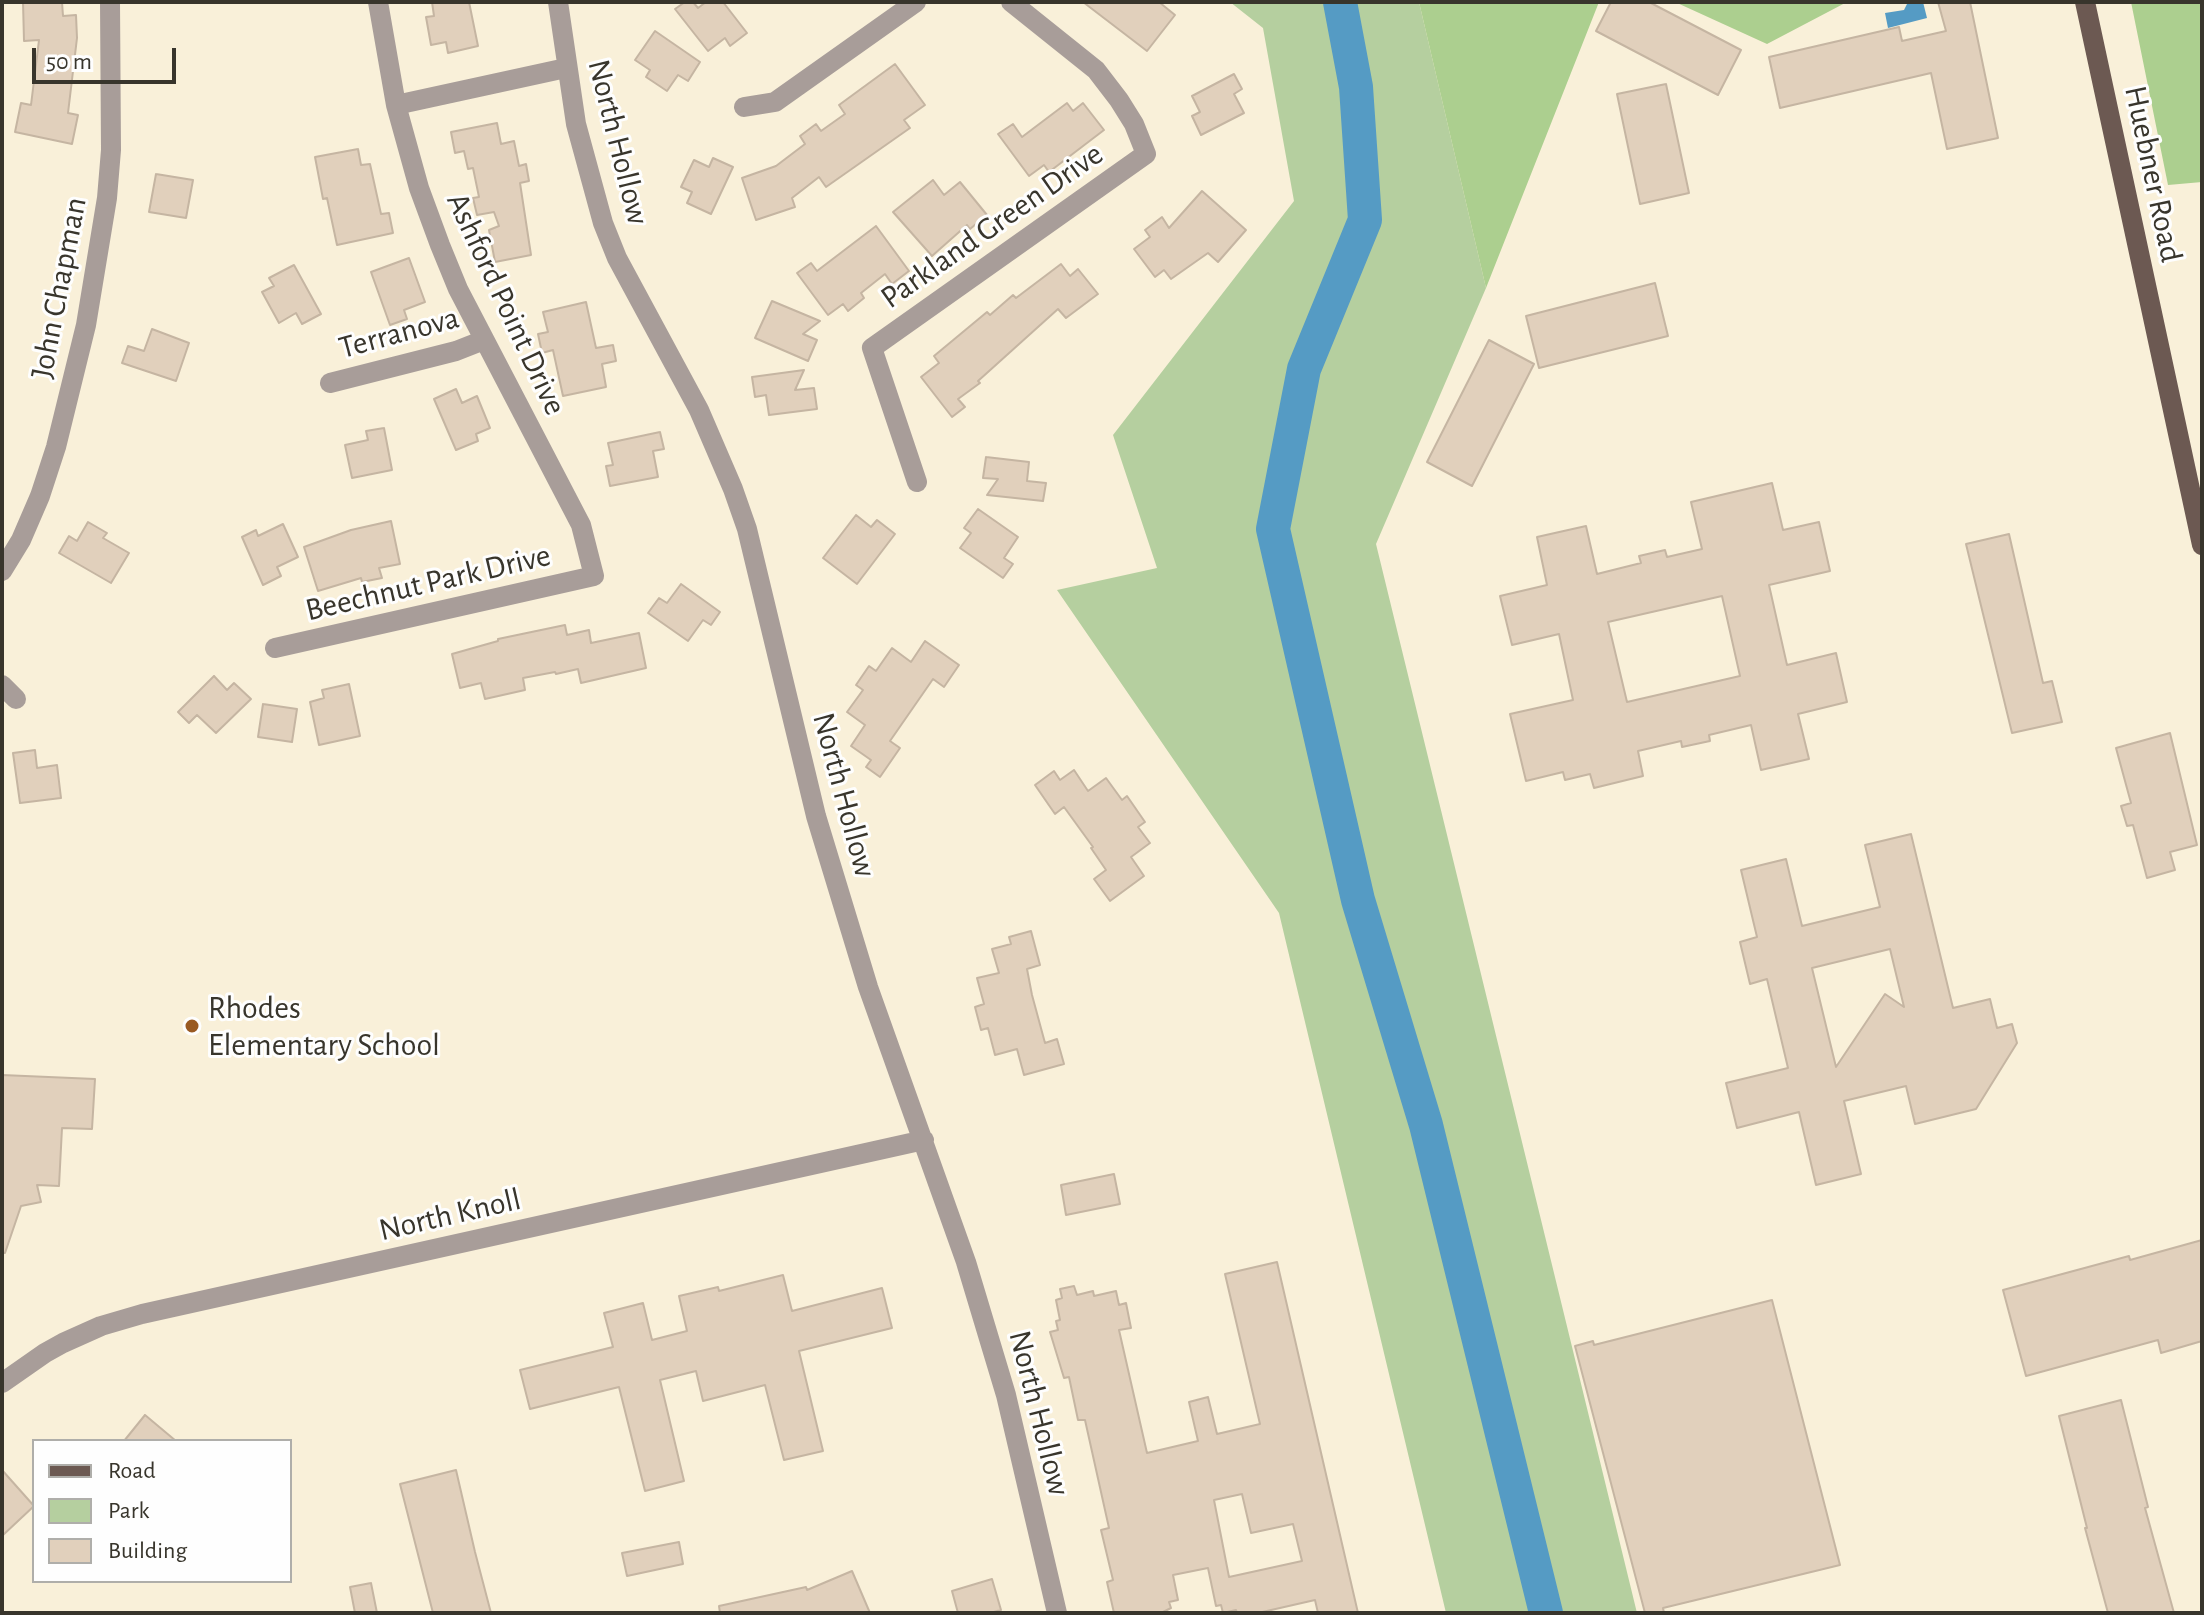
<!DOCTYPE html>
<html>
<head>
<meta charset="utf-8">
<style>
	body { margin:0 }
	#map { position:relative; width:2204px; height:1615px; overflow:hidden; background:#f9f0d9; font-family:"Alegreya Sans",sans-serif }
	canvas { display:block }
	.frame { position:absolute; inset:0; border:4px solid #38352c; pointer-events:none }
	.legend { position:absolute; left:32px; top:1439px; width:260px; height:144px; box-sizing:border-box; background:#fefefe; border:2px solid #afaeaa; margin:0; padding:10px 14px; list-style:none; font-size:24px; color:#38352c }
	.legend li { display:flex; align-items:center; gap:16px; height:40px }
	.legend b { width:40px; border:2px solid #afaeaa }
	.scale { position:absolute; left:32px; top:48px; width:144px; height:36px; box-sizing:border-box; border:4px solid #38352c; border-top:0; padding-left:10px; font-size:24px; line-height:28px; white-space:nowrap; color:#38352c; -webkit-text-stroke:6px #fefefe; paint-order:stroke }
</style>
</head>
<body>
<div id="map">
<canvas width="2204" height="1615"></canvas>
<div class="frame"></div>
<ul class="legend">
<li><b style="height:10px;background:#6c5952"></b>Road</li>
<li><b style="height:22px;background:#b5cf9f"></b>Park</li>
<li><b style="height:22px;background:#e1d0bc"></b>Building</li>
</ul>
<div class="scale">50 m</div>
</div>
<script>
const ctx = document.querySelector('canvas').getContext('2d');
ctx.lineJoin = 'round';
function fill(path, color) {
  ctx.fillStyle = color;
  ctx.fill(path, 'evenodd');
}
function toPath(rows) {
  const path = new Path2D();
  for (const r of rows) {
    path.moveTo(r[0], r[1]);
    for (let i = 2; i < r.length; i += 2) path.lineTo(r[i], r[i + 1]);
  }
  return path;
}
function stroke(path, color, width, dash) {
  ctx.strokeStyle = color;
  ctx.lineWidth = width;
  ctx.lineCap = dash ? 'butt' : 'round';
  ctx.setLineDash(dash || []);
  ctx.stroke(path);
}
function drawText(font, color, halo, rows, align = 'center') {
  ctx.font = font + ' "Alegreya Sans",sans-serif';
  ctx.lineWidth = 6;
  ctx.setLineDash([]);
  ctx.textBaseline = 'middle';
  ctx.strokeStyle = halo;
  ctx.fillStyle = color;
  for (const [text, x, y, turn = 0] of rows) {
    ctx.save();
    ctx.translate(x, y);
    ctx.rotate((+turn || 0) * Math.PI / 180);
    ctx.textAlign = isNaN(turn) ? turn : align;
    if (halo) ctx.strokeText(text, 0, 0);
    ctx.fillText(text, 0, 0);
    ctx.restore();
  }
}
const green = toPath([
	[1230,2,1419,2,1486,288,1376,544,1637,1613,1446,1613,1279,913,1057,590,1157,568,1113,435,1294,201,1263,28]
]);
const forest = toPath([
	[1419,2,1599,2,1486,288],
	[1675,2,1847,2,1767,44],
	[2131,2,2202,2,2202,182,2168,185]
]);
const water = toPath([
	[1908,2,1923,2,1927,18,1888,28,1885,13,1904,10]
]);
const river = toPath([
	[1340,2,1356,87,1365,220,1304,369,1273,529,1358,900,1426,1125,1546,1613]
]);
const building = toPath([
	[23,2,62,2,63,16,76,15,77,38,68,113,78,115,72,144,15,132,21,103,31,105,39,40,24,41,23,2],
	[432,2,469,2,478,46,448,53,446,42,431,45,426,17,434,16,432,2],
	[685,2,693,2,698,8,706,2,723,2,747,33,730,46,725,38,708,51,675,9,685,2],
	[1083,2,1159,2,1175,15,1147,51,1083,2],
	[1611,2,1649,2,1741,50,1718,95,1596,31,1611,2],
	[1938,2,1970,2,1998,138,1947,149,1931,73,1780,108,1769,57,1899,27,1902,41,1946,31,1938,2],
	[655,31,700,62,688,81,678,75,667,91,646,77,650,70,635,60,655,31],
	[895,64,925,105,904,120,910,128,826,187,819,177,792,198,795,207,756,220,742,178,776,166,805,144,800,136,816,124,821,131,845,114,839,105,895,64],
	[1234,74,1242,89,1234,94,1244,113,1201,135,1192,116,1200,112,1192,96,1234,74],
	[1666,84,1689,193,1640,204,1617,94,1666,84],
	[1067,103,1073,111,1083,103,1104,130,1049,172,1044,165,1029,176,998,134,1013,124,1022,137,1067,103],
	[497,123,501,144,514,141,519,166,526,164,529,181,520,183,531,255,495,262,489,230,499,226,494,212,477,215,473,198,479,197,473,168,468,169,464,151,455,153,451,132,497,123],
	[358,149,361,165,370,164,381,214,389,213,393,233,337,245,327,198,323,199,315,157,358,149],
	[713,158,733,167,711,214,687,203,692,192,681,187,694,160,709,167,713,158],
	[156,174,193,180,186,218,149,212,156,174],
	[933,180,944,195,960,182,987,215,970,229,967,225,932,256,893,212,933,180],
	[1202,191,1246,230,1218,262,1208,253,1171,279,1164,270,1155,277,1134,249,1150,237,1145,230,1162,217,1169,228,1202,191],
	[876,226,909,271,892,284,885,274,861,293,864,298,848,311,843,304,828,315,797,273,811,263,817,271,876,226],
	[409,258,425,302,404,310,407,319,390,325,371,272,409,258],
	[1061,264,1070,276,1078,269,1098,294,1066,318,1058,309,978,381,980,383,958,399,965,407,952,417,921,377,939,363,934,356,987,312,990,315,1013,295,1016,298,1061,264],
	[294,265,321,314,302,324,296,313,279,323,262,292,274,286,269,278,294,265],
	[1655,283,1668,336,1539,368,1526,316,1655,283],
	[772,301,820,321,803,334,817,340,808,361,755,338,772,301],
	[586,302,596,348,613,345,616,361,602,364,606,387,563,396,553,350,542,353,538,334,548,332,543,312,586,302],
	[152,329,189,343,176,381,122,363,128,346,144,351,152,329],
	[1489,340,1534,364,1472,486,1427,462,1489,340],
	[804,370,795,390,814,388,817,409,769,415,766,395,755,397,752,377,804,370],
	[456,389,462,403,477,396,490,428,476,434,478,441,456,450,434,399,456,389],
	[384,428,392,470,352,478,345,445,368,440,366,431,384,428],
	[660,432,664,449,653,451,658,477,610,486,606,466,613,465,608,443,660,432],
	[986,457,1029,462,1027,481,1046,483,1043,501,987,495,998,479,983,478,986,457],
	[1772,483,1783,530,1819,522,1830,571,1769,585,1787,665,1836,653,1847,702,1798,714,1809,759,1761,770,1751,725,1709,735,1710,741,1682,747,1681,741,1638,751,1643,776,1594,788,1590,774,1565,780,1563,772,1526,781,1510,714,1573,700,1559,634,1512,645,1500,596,1547,585,1537,537,1586,526,1597,574,1641,563,1639,556,1665,550,1667,557,1702,549,1691,502,1772,483],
	[1722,596,1740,676,1627,702,1608,622,1722,596],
	[978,509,1018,537,1004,558,1013,564,1003,578,960,548,971,533,964,528,978,509],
	[856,515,871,527,877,520,895,534,857,584,823,558,856,515],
	[391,521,400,564,379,568,382,578,362,582,361,578,318,591,304,547,351,530,391,521],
	[88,522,107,533,103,538,129,553,111,583,59,553,69,536,77,541,88,522],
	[283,524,298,557,277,567,281,576,263,585,242,537,256,530,258,536,283,524],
	[2009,534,2043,683,2052,681,2062,722,2012,733,1966,544,2009,534],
	[681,584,720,612,711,625,703,620,688,641,648,613,659,598,667,603,681,584],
	[565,625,567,635,589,630,591,643,639,633,646,668,581,683,578,669,556,674,555,672,523,678,525,690,485,699,481,683,460,688,452,654,498,641,498,639,565,625],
	[925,641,959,665,944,687,933,679,890,741,900,748,880,777,866,767,871,760,851,746,865,725,847,712,863,690,856,685,869,666,876,671,892,648,911,662,925,641],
	[214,676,227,690,234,683,251,699,216,733,197,715,189,723,178,712,214,676],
	[349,684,360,736,319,745,310,702,324,698,322,690,349,684],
	[263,704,297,709,292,742,258,737,263,704],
	[2170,733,2197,845,2170,852,2175,870,2147,878,2133,825,2127,826,2121,806,2131,803,2116,748,2170,733],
	[35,750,37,768,57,765,61,798,20,803,13,753,35,750],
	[1074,770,1088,791,1106,778,1122,800,1127,796,1145,822,1138,827,1150,843,1131,857,1144,876,1110,901,1094,879,1106,870,1091,848,1093,847,1064,807,1055,814,1035,785,1054,771,1060,780,1074,770],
	[1911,834,1953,1008,1990,999,1997,1028,2012,1024,2017,1043,1976,1109,1915,1124,1906,1086,1844,1101,1861,1174,1816,1185,1799,1112,1737,1128,1726,1083,1788,1068,1767,979,1750,984,1740,942,1757,937,1741,870,1786,859,1802,926,1880,907,1865,845,1911,834],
	[1890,949,1904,1007,1885,994,1836,1067,1812,968,1890,949],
	[1031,931,1040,965,1027,969,1032,995,1045,1043,1057,1039,1064,1064,1024,1075,1017,1049,995,1055,988,1028,981,1030,975,1007,984,1004,977,978,999,973,992,949,1011,944,1009,937,1031,931],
	[2,1075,95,1079,92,1129,62,1128,59,1186,37,1185,41,1202,21,1206,5,1253,2,1253,2,1075],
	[1114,1174,1120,1204,1066,1215,1061,1185,1114,1174],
	[2202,1240,2202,1341,2161,1353,2158,1340,2026,1376,2003,1290,2129,1256,2130,1260,2202,1240],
	[1277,1262,1358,1613,1318,1613,1315,1600,1258,1613,1237,1613,1236,1610,1223,1613,1221,1605,1216,1606,1208,1568,1173,1575,1178,1600,1169,1602,1171,1608,1161,1613,1114,1613,1107,1582,1113,1580,1101,1530,1109,1528,1085,1420,1078,1420,1069,1377,1064,1378,1050,1332,1058,1330,1056,1321,1060,1320,1056,1300,1062,1298,1060,1289,1074,1286,1077,1295,1093,1291,1094,1296,1116,1291,1119,1305,1126,1303,1131,1328,1119,1330,1147,1453,1198,1441,1189,1402,1208,1397,1217,1434,1260,1424,1225,1274,1277,1262],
	[1242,1494,1251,1533,1293,1524,1302,1561,1229,1577,1214,1500,1242,1494],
	[783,1275,792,1311,882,1288,892,1328,799,1351,823,1451,784,1460,765,1385,703,1401,696,1371,660,1380,684,1481,645,1491,619,1387,530,1409,520,1370,613,1347,604,1313,643,1303,652,1340,687,1331,679,1296,718,1287,719,1291,783,1275],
	[1772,1300,1840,1565,1663,1608,1664,1613,1645,1613,1575,1346,1593,1341,1594,1345,1772,1300],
	[2121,1400,2148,1507,2145,1508,2174,1613,2108,1613,2085,1528,2087,1528,2059,1416,2121,1400],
	[145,1415,176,1441,124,1441,145,1415],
	[2,1470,34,1506,2,1536,2,1470],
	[456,1470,475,1552,491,1613,433,1613,400,1484,456,1470],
	[679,1542,683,1564,627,1576,622,1553,679,1542],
	[852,1571,870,1613,720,1613,719,1606,806,1587,807,1590,852,1571],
	[992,1579,1001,1610,990,1613,958,1613,952,1591,992,1579],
	[371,1583,377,1613,355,1613,350,1587,371,1583]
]);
const street = toPath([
	[558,2,576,124,603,223,617,258,699,410,733,489,747,529,816,816,868,987,966,1262,1006,1395,1057,1613],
	[396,105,566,68],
	[744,107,775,102,916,2],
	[330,383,456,351,484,340],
	[917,482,872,348,1146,154,1134,124,1119,100,1096,70,1011,2],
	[2,571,21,540,40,496,56,447,86,325,107,198,111,150,110,2],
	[275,648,594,576,581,525,458,289,440,245,419,188,396,105,378,2],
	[2,685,16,699],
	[2,1383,45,1353,63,1343,101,1326,142,1314,924,1140]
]);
const primary = toPath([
	[2085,2,2202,545]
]);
const markers = [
	[192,1026,8,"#995a22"]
];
const streetNames = [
	["North Hollow",618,142,76],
	["Huebner Road",2153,174,78],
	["Parkland Green Drive",992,226,-35],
	["John Chapman",59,288,-79],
	["Ashford Point Drive",506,304,65],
	["Terranova",399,333,-15],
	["Beechnut Park Drive",428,583,-13],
	["North Hollow",844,795,75],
	["North Knoll",450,1215,-13],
	["North Hollow",1039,1413,76]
];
const poiNames = [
	["Rhodes",208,1008],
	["Elementary School",208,1045]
];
fill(green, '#b5cf9f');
fill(forest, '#accf8f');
fill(water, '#559bc4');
stroke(river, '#559bc4', 34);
fill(building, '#e1d0bc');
stroke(building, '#c5b5a2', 2);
stroke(street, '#a89d99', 20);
stroke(primary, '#6c5952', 20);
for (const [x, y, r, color] of markers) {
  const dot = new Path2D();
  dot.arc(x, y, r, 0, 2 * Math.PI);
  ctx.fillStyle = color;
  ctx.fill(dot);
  stroke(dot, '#fefefe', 3);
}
drawText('32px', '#38352c', '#fefefe', streetNames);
drawText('32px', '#38352c', '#fefefe', poiNames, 'left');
</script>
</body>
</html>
